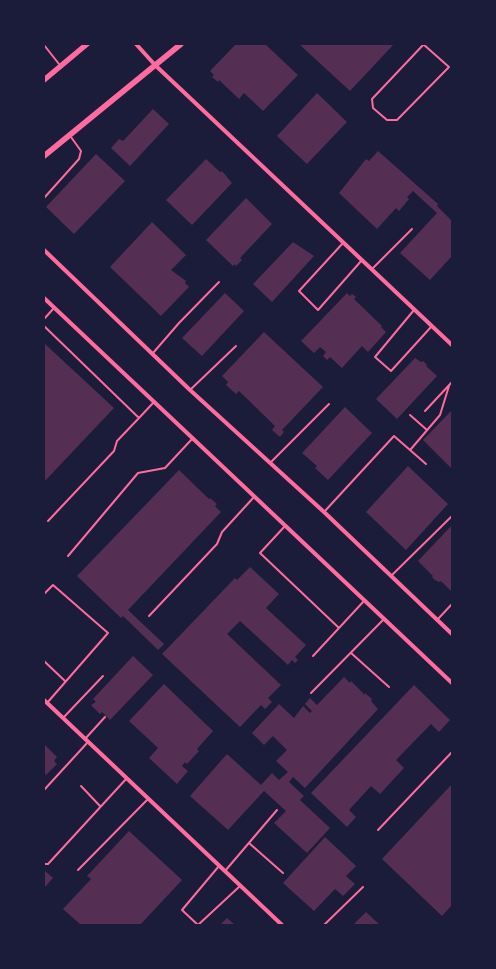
<!DOCTYPE html>
<html>
<head>
<meta charset="utf-8">
<style>
	body { margin:0 }
	#map { position:relative; width:496px; height:969px; overflow:hidden; background:#1b1b3a; font-family:Lora,serif }
	canvas { display:block }
	.frame { position:absolute; inset:0; border:45px solid #1b1b3a; pointer-events:none }
</style>
</head>
<body>
<div id="map">
<canvas width="496" height="969"></canvas>
<div class="frame"></div>
</div>
<script>
const ctx = document.querySelector('canvas').getContext('2d');
ctx.lineJoin = 'round';
function fill(path, color) {
  ctx.fillStyle = color;
  ctx.fill(path, 'evenodd');
}
function toPath(rows) {
  const path = new Path2D();
  for (const r of rows) {
    path.moveTo(r[0], r[1]);
    for (let i = 2; i < r.length; i += 2) path.lineTo(r[i], r[i + 1]);
  }
  return path;
}
function stroke(path, color, width, dash) {
  ctx.strokeStyle = color;
  ctx.lineWidth = width;
  ctx.lineCap = dash ? 'butt' : 'round';
  ctx.setLineDash(dash || []);
  ctx.stroke(path);
}
const building = toPath([
	[236,44,265,44,298,75,263,111,244,93,239,99,219,80,218,82,212,77,214,75,210,71],
	[299,44,394,44,350,91],
	[317,93,347,122,307,164,277,136],
	[153,109,169,124,130,166,111,148,119,139,123,141],
	[378,151,438,204,437,206,452,221,452,256,430,280,400,253,437,213,413,191,407,197,409,199,399,211,396,208,377,229,339,193,366,159,369,161],
	[96,154,125,181,74,234,46,207],
	[206,159,220,172,222,171,232,183,192,225,166,200],
	[246,198,272,224,240,258,242,260,236,266,235,264,233,266,206,240],
	[152,222,186,255,171,270,186,281,185,283,189,287,161,316,110,267],
	[293,242,314,256,272,302,253,284],
	[225,293,244,311,202,356,182,338],
	[347,293,350,296,352,294,356,297,354,299,382,326,381,327,386,332,368,352,362,346,342,368,330,357,327,360,323,356,326,352,320,347,314,353,301,341],
	[264,332,323,387,282,430,284,432,280,437,272,430,275,426,239,391,236,394,226,385,228,382,222,376],
	[44,343,114,408,44,482],
	[415,358,421,362,423,361,427,365,426,366,437,376,397,419,376,399],
	[345,407,372,433,328,480,315,468,317,466,302,453],
	[452,410,452,469,423,440],
	[408,466,448,504,406,550,366,512],
	[179,470,209,499,210,498,217,504,215,506,221,512,128,610,164,644,158,650,123,616,121,618,77,576],
	[452,525,452,592,441,581,439,582,435,580,432,577,433,576,418,561],
	[250,567,279,594,266,608,306,645,295,657,298,660,295,663,292,660,288,665,240,621,227,634,281,685,268,698,272,702,265,709,261,705,240,727,162,654,235,578,237,580],
	[133,656,153,675,110,720,102,712,100,714,91,705,96,702,93,699],
	[344,677,350,683,351,681,363,693,364,695,365,693,372,699,371,701,378,709,305,788,293,777,289,782,304,796,300,800,330,828,307,853,274,823,286,811,264,791,228,830,190,796,227,754,261,785,272,773,279,780,288,772,276,761,287,750,273,736,264,745,252,733,279,704,294,718,303,706,310,713,312,711,305,704,310,698,317,705],
	[164,684,213,731,197,749,199,751,187,764,185,762,182,766,188,771,177,784,149,758,158,748,129,721],
	[414,685,450,720,439,732,431,724,396,760,404,768,380,794,371,786,349,810,356,817,347,827,311,793],
	[44,744,57,757,54,761,57,764,46,775,44,773],
	[452,784,452,905,442,916,382,859],
	[129,831,182,880,140,925,81,925,63,909,91,879,87,876],
	[325,837,356,866,346,876,355,884,343,896,335,889,314,911,283,883],
	[44,870,53,878,46,886,44,886],
	[366,912,380,925,353,925],
	[227,918,235,925,220,925]
]);
const service = toPath([
	[423,44,449,67,397,120,387,120,373,108,372,99,424,44],
	[44,45,59,64],
	[44,198,79,159,81,151,71,137],
	[343,243,299,291,318,310,362,260],
	[372,269,412,229],
	[414,310,375,357,391,371,431,327],
	[44,319,54,308],
	[44,326,139,418,154,402],
	[153,353,179,323,219,282],
	[190,390,236,346],
	[425,411,452,382],
	[410,415,427,430],
	[411,449,440,415,449,386],
	[271,462,329,404],
	[324,512,394,436,426,464],
	[48,521,114,451,117,441,139,418],
	[285,526,260,553,339,628],
	[68,556,138,473,165,468,192,439],
	[392,575,452,516],
	[44,594,53,585,108,633,47,703],
	[149,616,217,544,222,532,254,497],
	[437,620,452,604],
	[351,653,389,687],
	[313,656,364,601],
	[44,661,65,681],
	[311,693,384,619],
	[63,718,103,676],
	[85,739,105,717],
	[81,786,100,806],
	[44,790,88,742],
	[378,830,452,752],
	[249,843,283,873],
	[44,864,48,864,127,778],
	[219,866,182,910,198,925,240,886],
	[78,870,148,799],
	[225,871,277,810],
	[324,925,363,887]
]);
const minor = toPath([
	[136,44,155,65,452,345],
	[44,250,190,390,324,512,452,634],
	[44,298,452,683],
	[44,700,282,925]
]);
const secondary = toPath([
	[44,80,87,44],
	[44,156,181,44]
]);
fill(building, '#542f53');
stroke(service, '#ff6b9d', 2);
stroke(minor, '#ff6b9d', 4);
stroke(secondary, '#ff6b9d', 5.5);
</script>
</body>
</html>
